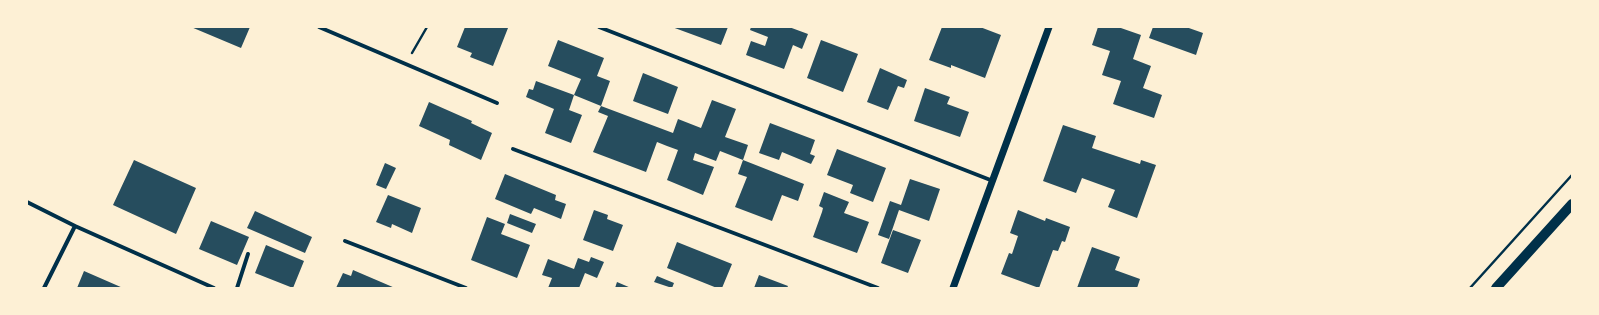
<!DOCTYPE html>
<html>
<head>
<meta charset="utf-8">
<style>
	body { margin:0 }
	#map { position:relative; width:1599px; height:315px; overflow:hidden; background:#fdf0d5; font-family:"PT Sans",sans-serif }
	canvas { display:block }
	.frame { position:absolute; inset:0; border:28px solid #fdf0d5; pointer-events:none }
</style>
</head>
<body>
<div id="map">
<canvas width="1599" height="315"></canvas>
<div class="frame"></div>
</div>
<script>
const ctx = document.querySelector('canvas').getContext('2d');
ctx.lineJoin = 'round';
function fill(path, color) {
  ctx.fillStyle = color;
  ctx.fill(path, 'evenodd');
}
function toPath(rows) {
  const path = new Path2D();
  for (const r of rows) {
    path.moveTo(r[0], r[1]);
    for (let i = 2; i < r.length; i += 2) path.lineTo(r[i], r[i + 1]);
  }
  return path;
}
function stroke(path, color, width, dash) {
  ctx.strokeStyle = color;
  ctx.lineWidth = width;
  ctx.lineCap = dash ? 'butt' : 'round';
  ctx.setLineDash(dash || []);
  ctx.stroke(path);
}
const building = toPath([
	[191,27,250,27,241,48],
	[465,27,508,28,493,66,470,57,472,53,457,47],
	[672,27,728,27,721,45],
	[751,27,789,27,808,34,802,49,793,45,784,69,746,55,751,41,765,46,768,37,750,30],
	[942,27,980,27,1001,35,985,78,951,65,951,68,929,60],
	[1098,27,1118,27,1141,35,1133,59,1151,66,1143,88,1162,95,1154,118,1113,104,1121,81,1102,75,1110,51,1092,45],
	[1153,27,1186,27,1203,33,1196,55,1149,38],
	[558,40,604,58,597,76,610,81,601,106,574,95,569,110,582,115,571,143,545,133,554,109,526,97,529,89,533,90,536,81,574,95,581,79,548,66],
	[821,40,858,54,843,92,807,78],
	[880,68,907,80,904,88,898,86,888,110,867,102],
	[643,73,678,87,668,114,633,101],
	[925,88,950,97,947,104,969,112,960,137,914,121],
	[712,100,736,109,725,137,748,145,743,160,720,151,716,161,695,153,693,160,714,167,703,195,667,180,678,150,667,146,657,142,646,172,593,152,608,116,598,112,601,106,673,133,678,119,701,128],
	[429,102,472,121,471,123,492,133,481,160,449,145,450,140,419,126],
	[770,123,815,140,810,154,815,156,811,164,782,152,779,160,759,153],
	[1063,125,1096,136,1092,148,1140,164,1141,160,1156,165,1137,218,1108,207,1115,190,1082,178,1076,193,1043,181],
	[837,149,886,168,873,202,850,193,853,185,827,175],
	[134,160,196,188,176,234,113,205],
	[743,160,804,184,798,201,782,195,772,221,735,207,747,177,738,174],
	[385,163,396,168,386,189,376,185],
	[505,174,556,195,555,200,566,204,561,219,534,208,531,214,495,199],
	[910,179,940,189,929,221,899,210,889,239,878,235,890,201,901,205],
	[824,192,849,202,844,213,869,222,857,253,813,237,822,212,823,208,819,206],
	[388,195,421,208,412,233,392,224,391,228,376,222],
	[594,210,608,215,607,219,623,225,613,251,583,240],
	[1018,210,1045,221,1046,218,1070,227,1065,242,1062,241,1058,251,1053,250,1039,288,1001,274,1009,253,1012,254,1018,236,1010,233],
	[255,211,312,237,305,253,247,228],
	[510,214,536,224,532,233,507,223],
	[487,217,505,224,501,234,530,245,517,278,471,260],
	[211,221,249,237,237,265,199,249],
	[893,230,921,240,908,273,881,263],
	[677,242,732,264,722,288,717,288,667,268],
	[266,245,304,261,293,288,255,273],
	[1092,247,1120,257,1115,270,1140,279,1137,288,1077,288],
	[591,257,604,262,597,278,585,273,579,288,548,288,552,278,542,275,548,259,574,269,578,258,589,262],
	[353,270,395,288,336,288,343,273,351,276],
	[84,271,123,288,77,288],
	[759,275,788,286,787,288,754,288],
	[657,276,674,283,672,288,654,282],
	[617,282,631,288,615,288]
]);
const path = toPath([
	[412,53,427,27],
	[1470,288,1572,175]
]);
const minor = toPath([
	[319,27,497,103],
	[599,27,993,181],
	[513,149,878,288],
	[27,202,75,226,214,288],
	[345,241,466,288],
	[44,288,75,226],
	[237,288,248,254]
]);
const tertiary = toPath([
	[953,288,1049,27]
]);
const primary = toPath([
	[1496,288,1572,204]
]);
fill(building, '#264d5e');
stroke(path, '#003049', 2.5);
stroke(minor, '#003049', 4);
stroke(tertiary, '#003049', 7);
stroke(primary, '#003049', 10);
</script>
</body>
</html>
